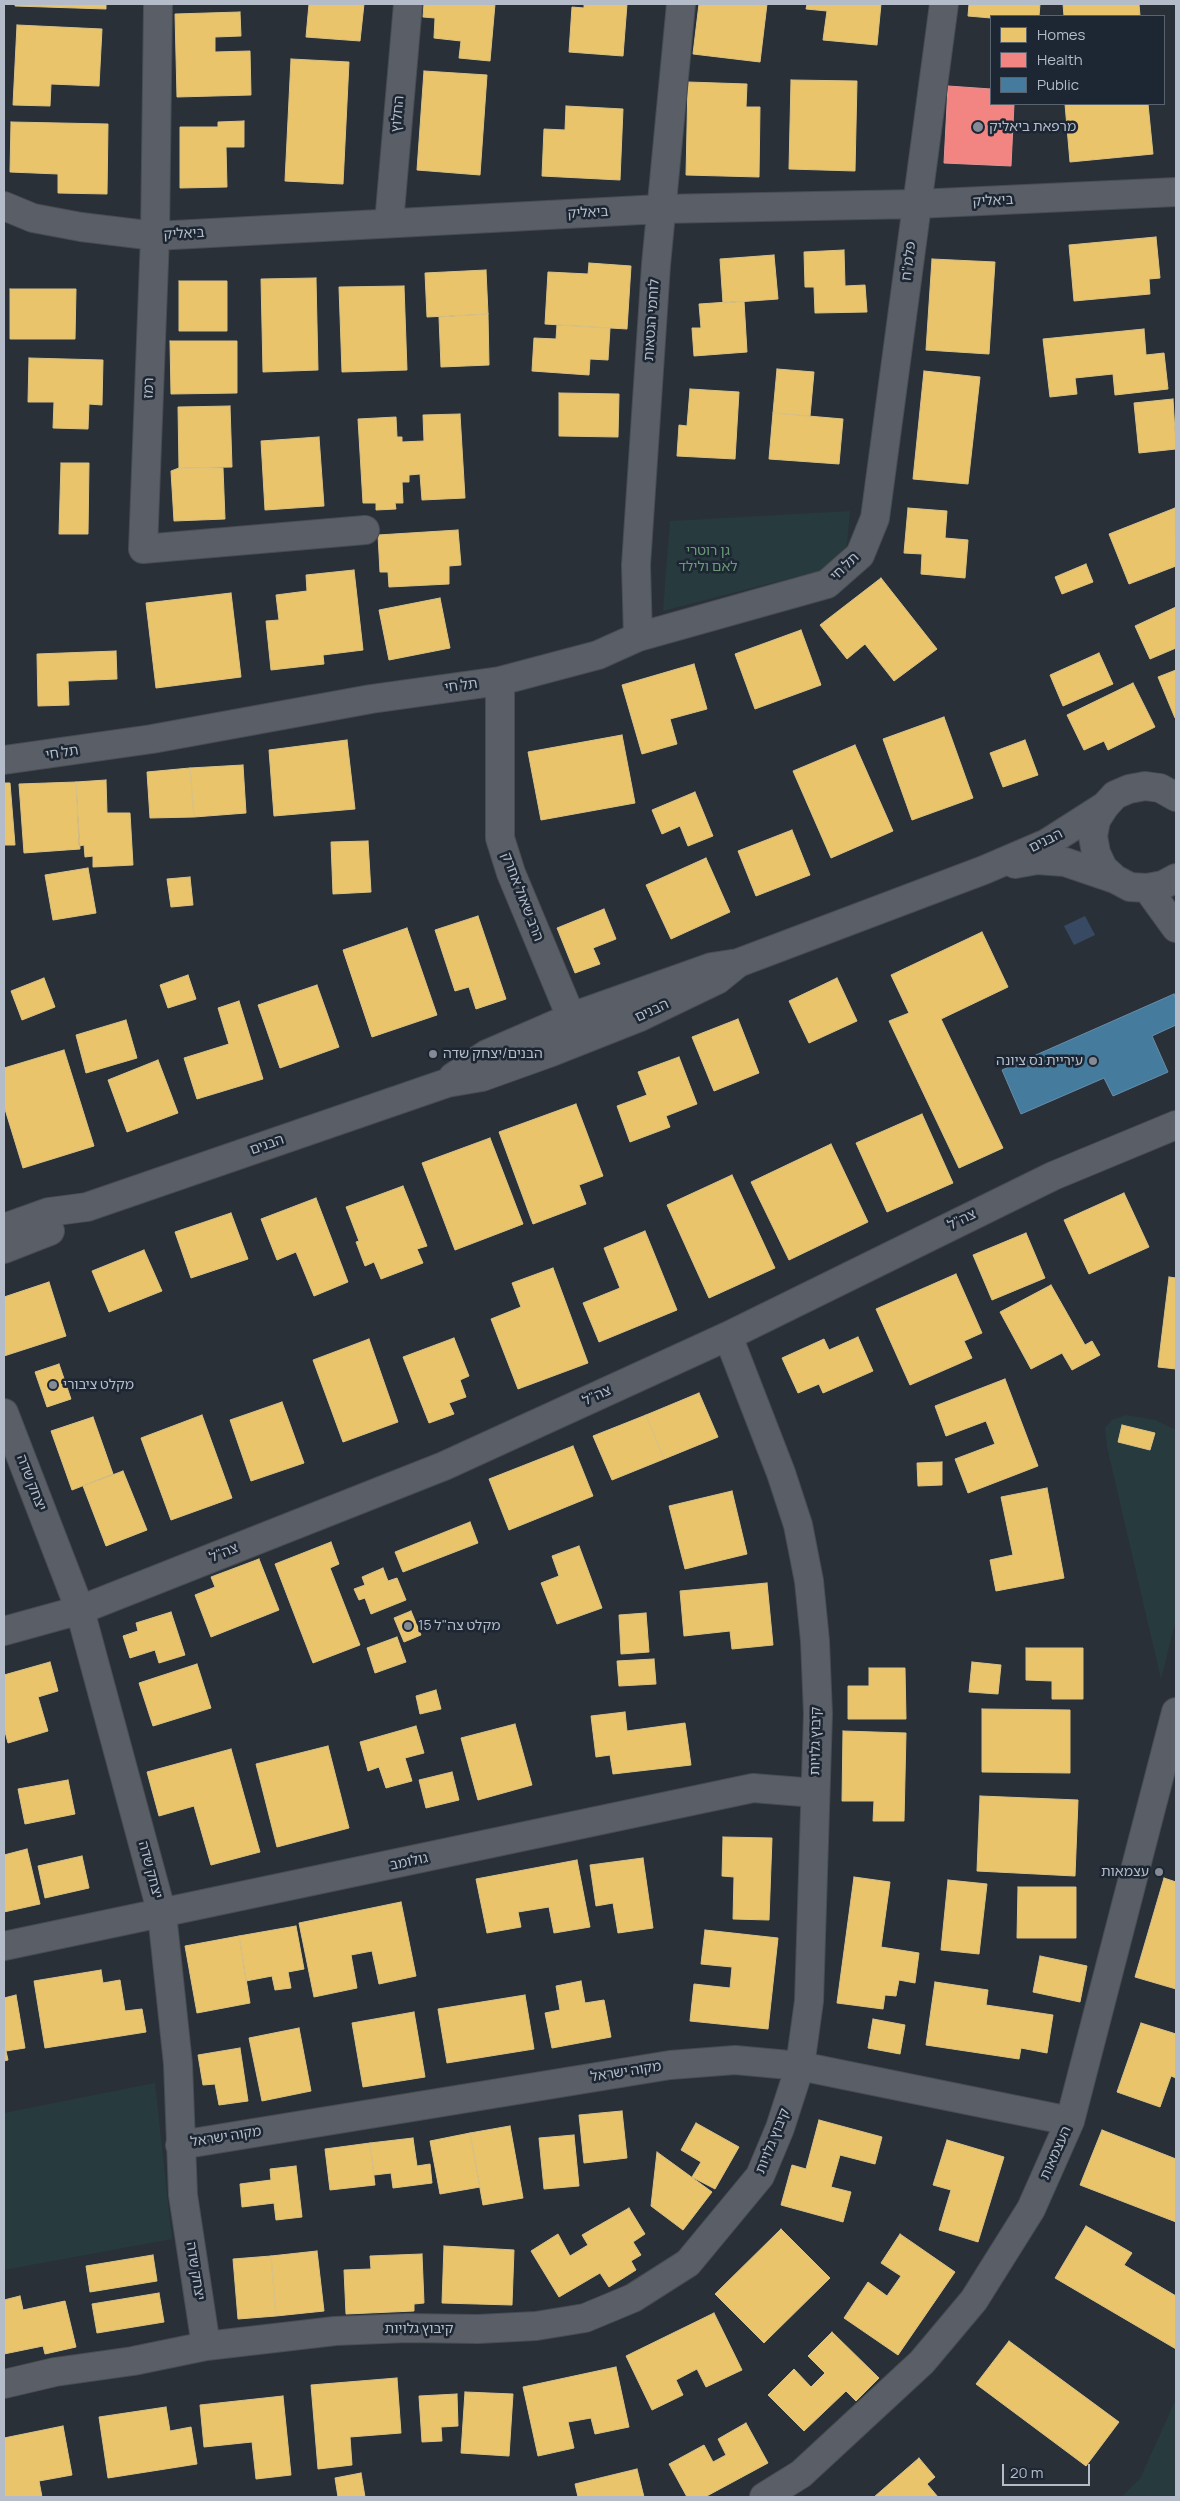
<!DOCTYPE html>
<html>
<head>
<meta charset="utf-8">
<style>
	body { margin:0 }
	#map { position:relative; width:1180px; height:2501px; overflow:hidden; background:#2a3038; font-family:Manrope,sans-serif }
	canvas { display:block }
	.frame { position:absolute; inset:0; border:5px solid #b4bcc9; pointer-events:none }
	.legend { position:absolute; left:990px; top:15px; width:175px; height:90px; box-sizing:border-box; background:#1d2633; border:1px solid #59626f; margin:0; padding:6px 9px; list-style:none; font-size:15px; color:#b4bcc9 }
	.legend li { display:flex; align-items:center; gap:10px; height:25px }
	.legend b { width:25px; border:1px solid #59626f }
	.scale { position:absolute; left:1002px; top:2464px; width:88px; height:22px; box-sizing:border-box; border:2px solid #b4bcc9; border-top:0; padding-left:6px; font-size:15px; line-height:18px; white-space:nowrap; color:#b4bcc9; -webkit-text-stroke:4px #1d2633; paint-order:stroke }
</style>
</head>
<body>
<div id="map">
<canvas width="1180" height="2501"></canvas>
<div class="frame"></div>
<ul class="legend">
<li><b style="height:14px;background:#e9c46a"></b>Homes</li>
<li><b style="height:14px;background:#f28482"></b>Health</li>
<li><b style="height:14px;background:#457b9d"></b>Public</li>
</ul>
<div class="scale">20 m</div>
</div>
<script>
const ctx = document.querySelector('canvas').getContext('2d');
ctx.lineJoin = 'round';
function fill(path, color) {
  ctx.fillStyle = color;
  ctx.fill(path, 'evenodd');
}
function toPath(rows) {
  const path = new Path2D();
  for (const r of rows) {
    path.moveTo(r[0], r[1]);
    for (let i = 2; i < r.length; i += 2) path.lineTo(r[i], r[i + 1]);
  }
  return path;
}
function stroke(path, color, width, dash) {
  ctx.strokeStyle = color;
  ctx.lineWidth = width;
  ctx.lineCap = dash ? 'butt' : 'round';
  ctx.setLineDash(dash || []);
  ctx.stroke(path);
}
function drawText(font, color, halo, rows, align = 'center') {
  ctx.font = font + ' Manrope,"Noto Sans Hebrew",sans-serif';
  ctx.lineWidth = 5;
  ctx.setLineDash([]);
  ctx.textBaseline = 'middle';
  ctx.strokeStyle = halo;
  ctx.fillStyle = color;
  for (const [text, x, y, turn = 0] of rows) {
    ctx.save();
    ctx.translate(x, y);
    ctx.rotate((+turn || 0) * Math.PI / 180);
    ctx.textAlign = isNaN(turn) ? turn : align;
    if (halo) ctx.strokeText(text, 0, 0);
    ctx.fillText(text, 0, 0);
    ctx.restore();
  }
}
const green = toPath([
	[850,511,845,564,663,611,670,521],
	[1126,1415,1155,1420,1176,1430,1176,1620,1161,1679,1107,1447,1105,1428,1112,1420],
	[155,2083,172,2239,4,2270,4,2113],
	[1176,2399,1176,2497,1121,2497,1140,2479]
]);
const water = toPath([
	[1085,916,1095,935,1074,945,1064,926]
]);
const homes = toPath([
	[15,4,106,4,106,9,15,6,15,4],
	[309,4,364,4,360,41,306,37,309,4],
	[424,4,495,4,490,61,459,58,461,41,434,38,435,18,423,17,424,4],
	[584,4,627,4,623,56,569,52,572,7,584,8,584,4],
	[699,4,767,4,760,62,693,54,699,4],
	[807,4,881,4,877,45,823,40,827,11,806,9,807,4],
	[969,4,1040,4,1039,16,991,16,991,18,968,16,969,4],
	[1063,4,1139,4,1140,16,1064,16,1063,4],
	[240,12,241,36,215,37,215,52,250,51,251,95,177,97,175,14,240,12],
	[17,25,102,29,99,86,51,84,50,106,13,105,17,25],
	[291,59,349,62,343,184,285,181,291,59],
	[424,71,487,75,480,175,417,170,424,71],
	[791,80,857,81,855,171,789,169,791,80],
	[688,82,747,84,746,107,760,107,759,177,686,175,688,82],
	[1065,104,1148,104,1153,154,1070,162,1065,104],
	[566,106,623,109,620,180,542,176,544,129,565,130,566,106],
	[244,121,244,147,226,147,227,187,180,188,180,127,218,127,218,122,244,121],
	[11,122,108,124,107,194,58,193,58,174,10,172,11,122],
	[1156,237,1160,278,1149,279,1150,294,1074,301,1069,245,1156,237],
	[844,250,845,286,865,285,867,312,815,313,814,287,805,287,804,252,844,250],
	[774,255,778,299,723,303,720,259,774,255],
	[932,259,995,262,989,354,926,350,932,259],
	[589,263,631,266,627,329,545,324,548,272,588,274,589,263],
	[486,270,488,314,427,317,425,273,486,270],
	[316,278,318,370,263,372,261,279,316,278],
	[179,281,227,281,227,331,179,331,179,281],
	[404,286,407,370,342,372,339,287,404,286],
	[10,289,76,289,75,339,10,339,10,289],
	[744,301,747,352,694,356,692,328,701,328,699,304,744,301],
	[488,314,489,365,441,367,439,317,488,314],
	[557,325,610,328,608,360,590,359,589,375,532,371,534,338,556,339,557,325],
	[1144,329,1146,355,1164,353,1168,389,1115,395,1113,374,1075,378,1077,394,1050,397,1043,339,1144,329],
	[170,341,237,341,237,393,171,394,170,341],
	[29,358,103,360,102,405,89,404,88,429,53,428,54,402,28,402,29,358],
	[777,369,814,372,810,416,773,413,777,369],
	[924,371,980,377,968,484,913,479,924,371],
	[690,389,739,392,735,459,677,456,679,425,687,426,690,389],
	[559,393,619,394,618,437,559,436,559,393],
	[1173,399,1176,449,1139,453,1134,403,1173,399],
	[230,406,232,467,179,468,178,407,230,406],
	[773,413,843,419,839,464,769,459,773,413],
	[460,414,465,498,422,500,420,474,409,475,409,482,402,482,403,503,395,503,396,509,376,510,376,503,363,503,358,419,396,417,397,437,402,437,402,442,424,441,423,415,460,414],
	[319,437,324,506,265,510,261,441,319,437],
	[61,463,89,463,88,534,59,534,61,463],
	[179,468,223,468,225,519,174,521,171,471,179,468],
	[908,508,947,511,945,538,968,540,965,578,921,574,922,554,904,553,908,508],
	[1175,508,1176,566,1129,584,1109,534,1175,508],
	[458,530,461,565,449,566,449,584,389,587,388,572,380,572,378,535,458,530],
	[1086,564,1093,582,1062,594,1055,577,1086,564],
	[354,570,363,650,323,655,324,664,271,670,266,621,279,620,276,595,307,591,306,575,354,570],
	[881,578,937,649,894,681,865,644,847,659,820,625,881,578],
	[231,593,241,677,156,688,146,603,231,593],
	[440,598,450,648,389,660,379,610,440,598],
	[1176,607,1176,648,1150,659,1135,626,1176,607],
	[801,630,821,685,755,709,735,654,801,630],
	[116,651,117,679,68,681,69,705,38,706,37,654,116,651],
	[1099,653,1113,684,1063,706,1050,675,1099,653],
	[694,664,707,709,670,719,677,744,642,754,622,685,694,664],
	[1176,670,1176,718,1175,718,1158,677,1176,670],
	[1133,683,1155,727,1108,750,1104,741,1084,750,1067,715,1133,683],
	[944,717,973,798,912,820,883,739,944,717],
	[622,735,635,803,541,820,528,752,622,735],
	[347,740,355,809,274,816,269,750,347,740],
	[1025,740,1038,775,1003,787,990,753,1025,740],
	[855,745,893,831,831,858,793,771,855,745],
	[243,765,246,813,194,817,190,768,243,765],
	[190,768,194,817,150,818,147,772,190,768],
	[106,780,107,813,130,813,133,865,93,867,93,856,85,857,84,845,79,846,76,782,106,780],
	[76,782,80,849,24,853,19,784,76,782],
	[4,783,10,783,15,845,4,845,4,783],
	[695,792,713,836,688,846,680,826,662,834,652,810,695,792],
	[792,830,810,875,756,896,738,851,792,830],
	[368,841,371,892,333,894,331,842,368,841],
	[706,858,730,912,671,939,646,885,706,858],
	[88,868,96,913,53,920,45,875,88,868],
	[190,877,193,905,171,907,167,879,190,877],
	[604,909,616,939,593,948,600,964,575,973,557,928,604,909],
	[478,916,506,999,476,1009,469,987,455,991,435,930,478,916],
	[407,928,437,1015,372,1037,343,950,407,928],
	[982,932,1008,987,941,1019,1003,1148,959,1168,889,1021,909,1013,891,975,982,932],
	[188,975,196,999,168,1008,160,985,188,975],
	[44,978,55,1007,22,1020,11,991,44,978],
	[837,978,857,1021,809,1043,789,1001,837,978],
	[317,985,339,1047,280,1068,258,1005,317,985],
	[239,1001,263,1079,197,1099,184,1058,229,1044,218,1008,239,1001],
	[738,1019,759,1073,714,1091,692,1037,738,1019],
	[126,1020,137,1058,86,1073,76,1035,126,1020],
	[64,1050,94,1146,23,1168,4,1106,4,1068,64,1050],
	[679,1057,697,1104,666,1116,670,1127,630,1142,617,1106,647,1095,638,1072,679,1057],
	[158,1060,178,1113,127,1132,108,1080,158,1060],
	[576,1104,603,1176,579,1185,586,1204,533,1224,499,1132,576,1104],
	[922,1114,953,1183,887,1212,856,1143,922,1114],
	[490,1138,523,1224,455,1250,422,1163,490,1138],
	[831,1144,868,1222,789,1260,751,1182,831,1144],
	[732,1175,775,1268,709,1298,667,1205,732,1175],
	[403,1186,427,1246,417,1249,423,1263,381,1279,374,1262,365,1266,356,1242,359,1241,346,1207,403,1186],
	[1124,1193,1149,1247,1089,1274,1064,1220,1124,1193],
	[316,1198,348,1282,314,1296,296,1252,277,1260,261,1219,316,1198],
	[231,1213,248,1259,191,1278,175,1232,231,1213],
	[645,1231,677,1310,599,1342,583,1303,620,1288,604,1248,645,1231],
	[1026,1233,1045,1278,992,1300,973,1255,1026,1233],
	[144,1250,162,1291,109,1312,92,1271,144,1250],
	[553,1268,588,1363,518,1389,491,1319,521,1307,512,1283,553,1268],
	[956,1274,982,1333,964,1341,972,1358,910,1385,876,1309,956,1274],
	[1169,1277,1176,1278,1176,1369,1158,1367,1169,1277],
	[49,1282,66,1336,4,1356,4,1297,49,1282],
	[1051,1285,1085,1345,1092,1341,1100,1355,1072,1370,1062,1353,1031,1369,1000,1312,1051,1285],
	[858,1337,873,1371,823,1393,819,1384,798,1393,782,1358,824,1339,829,1350,858,1337],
	[454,1338,469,1376,460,1380,466,1397,449,1403,454,1414,429,1423,403,1357,454,1338],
	[369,1339,398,1422,343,1442,313,1360,369,1339],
	[59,1364,71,1399,47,1407,35,1372,59,1364],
	[1005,1379,1038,1466,968,1493,955,1459,995,1444,986,1421,946,1436,935,1406,1005,1379],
	[699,1393,718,1437,664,1459,646,1415,699,1393],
	[282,1402,304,1463,251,1481,230,1420,282,1402],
	[202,1415,232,1498,171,1520,141,1438,202,1415],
	[646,1415,664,1459,612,1480,593,1436,646,1415],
	[93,1417,113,1474,72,1490,51,1431,93,1417],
	[1122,1425,1155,1433,1150,1450,1118,1442,1122,1425],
	[573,1446,593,1496,509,1530,489,1479,573,1446],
	[942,1462,942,1485,918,1486,917,1463,942,1462],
	[123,1471,147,1530,106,1546,83,1486,123,1471],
	[1047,1488,1064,1578,996,1591,990,1560,1013,1555,1001,1497,1047,1488],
	[732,1491,747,1554,685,1569,669,1506,732,1491],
	[470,1522,478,1543,403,1572,395,1552,470,1522],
	[331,1542,339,1564,330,1568,360,1645,313,1663,275,1564,331,1542],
	[579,1546,602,1608,557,1624,541,1583,559,1576,552,1556,579,1546],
	[259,1559,279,1610,211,1637,195,1595,215,1587,211,1577,259,1559],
	[383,1568,388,1581,397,1578,406,1600,371,1614,365,1598,359,1600,354,1589,365,1585,362,1577,383,1568],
	[767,1583,773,1645,732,1649,730,1631,684,1636,680,1591,767,1583],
	[411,1611,421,1635,404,1642,394,1618,411,1611],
	[171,1612,185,1655,159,1663,155,1650,130,1658,123,1636,138,1631,136,1623,171,1612],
	[646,1613,649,1652,621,1654,619,1615,646,1613],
	[397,1637,406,1662,375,1673,367,1648,397,1637],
	[1026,1648,1083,1648,1083,1699,1052,1699,1052,1681,1026,1680,1026,1648],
	[654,1659,656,1684,619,1686,617,1661,654,1659],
	[50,1662,58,1691,38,1697,48,1731,8,1743,4,1728,4,1675,50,1662],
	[972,1662,1001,1665,998,1694,969,1692,972,1662],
	[197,1664,211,1708,153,1726,139,1683,197,1664],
	[869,1668,905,1668,906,1719,848,1719,848,1686,869,1686,869,1668],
	[436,1690,441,1709,420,1714,416,1696,436,1690],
	[982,1709,1070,1710,1070,1773,982,1772,982,1709],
	[625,1712,627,1731,685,1723,691,1765,613,1774,610,1755,596,1757,591,1716,625,1712],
	[515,1724,532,1785,478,1800,461,1738,515,1724],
	[416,1726,424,1753,405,1758,412,1781,386,1788,379,1767,368,1771,360,1742,416,1726],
	[843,1731,906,1733,904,1821,873,1821,874,1801,842,1801,843,1731],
	[328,1746,349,1828,277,1847,256,1764,328,1746],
	[231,1749,260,1852,211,1865,194,1806,159,1816,147,1772,231,1749],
	[452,1772,459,1800,426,1808,419,1780,452,1772],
	[68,1780,75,1814,25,1824,18,1789,68,1780],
	[980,1796,1078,1800,1075,1876,977,1871,980,1796],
	[723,1837,772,1838,769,1920,733,1919,734,1877,722,1876,723,1837],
	[27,1849,40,1904,4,1912,4,1855,27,1849],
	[82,1856,89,1888,45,1898,38,1866,82,1856],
	[643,1858,653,1928,618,1933,613,1903,596,1906,590,1865,643,1858],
	[577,1860,590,1927,554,1933,549,1907,518,1912,521,1927,487,1933,476,1879,577,1860],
	[854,1877,890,1882,881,1947,919,1953,915,1983,899,1980,896,1996,885,1995,883,2009,837,2003,854,1877],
	[1164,1878,1176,1882,1176,1989,1135,1977,1164,1878],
	[948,1880,987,1884,979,1954,941,1950,948,1880],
	[1018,1887,1076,1887,1076,1938,1017,1938,1018,1887],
	[401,1902,416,1976,379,1984,372,1951,351,1955,357,1988,314,1997,299,1923,401,1902],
	[296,1926,304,1969,288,1972,291,1988,275,1990,272,1976,246,1981,239,1936,296,1926],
	[705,1930,778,1938,768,2029,690,2021,694,1984,730,1988,732,1967,701,1964,705,1930],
	[239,1936,250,2003,197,2013,185,1946,239,1936],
	[1040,1956,1087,1966,1080,2002,1033,1992,1040,1956],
	[101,1970,103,1983,120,1980,125,2011,142,2009,146,2032,45,2048,34,1981,101,1970],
	[581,1981,585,2003,604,2000,611,2037,552,2048,545,2013,560,2010,556,1986,581,1981],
	[935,1982,988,1990,986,2005,1053,2015,1047,2053,1021,2048,1019,2059,926,2045,935,1982],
	[16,1995,25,2048,6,2051,8,2060,4,2061,4,1998,16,1995],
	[525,1995,534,2049,447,2063,438,2009,525,1995],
	[414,2012,425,2077,363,2087,352,2023,414,2012],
	[873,2019,905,2025,900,2054,868,2048,873,2019],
	[1141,2023,1176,2034,1176,2078,1171,2076,1160,2107,1117,2092,1141,2023],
	[299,2028,311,2091,262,2101,249,2038,299,2028],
	[240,2048,248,2101,219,2105,215,2084,203,2085,198,2055,240,2048],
	[622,2111,627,2158,584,2163,579,2115,622,2111],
	[819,2120,882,2137,875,2164,840,2155,831,2187,851,2192,843,2222,781,2205,792,2165,806,2169,819,2120],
	[696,2123,739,2147,715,2189,692,2177,701,2162,681,2150,696,2123],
	[510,2126,523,2198,483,2205,470,2133,510,2126],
	[1102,2130,1176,2159,1176,2222,1080,2185,1102,2130],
	[470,2133,480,2187,440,2194,430,2141,470,2133],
	[574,2135,579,2186,544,2189,539,2138,574,2135],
	[413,2138,417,2166,430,2164,432,2183,393,2188,391,2173,374,2175,370,2143,413,2138],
	[947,2140,1004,2157,978,2242,939,2230,951,2190,933,2185,947,2140],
	[370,2143,375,2185,330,2190,325,2149,370,2143],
	[657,2152,712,2192,683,2230,651,2206,657,2152],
	[296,2166,302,2217,276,2220,274,2203,242,2207,240,2184,271,2180,270,2169,296,2166],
	[629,2208,645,2234,633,2242,641,2255,631,2261,636,2270,609,2287,600,2273,559,2297,531,2251,558,2234,570,2256,588,2245,582,2235,629,2208],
	[1086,2226,1132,2253,1124,2265,1176,2296,1176,2349,1055,2278,1086,2226],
	[781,2229,830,2278,764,2343,715,2294,781,2229],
	[900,2234,955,2272,898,2355,844,2318,868,2282,887,2296,901,2276,881,2263,900,2234],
	[444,2246,514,2250,512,2305,442,2303,444,2246],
	[317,2251,324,2311,276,2316,271,2256,317,2251],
	[422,2254,424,2303,414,2304,414,2311,346,2314,344,2270,371,2269,370,2256,422,2254],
	[153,2255,157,2281,90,2292,86,2266,153,2255],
	[271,2256,276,2316,238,2319,233,2259,271,2256],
	[159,2293,164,2322,97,2333,92,2304,159,2293],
	[20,2296,23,2310,65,2301,76,2347,45,2354,43,2346,4,2354,4,2300,20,2296],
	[714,2313,742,2370,706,2387,697,2369,676,2380,683,2395,652,2410,626,2356,714,2313],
	[832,2332,879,2378,856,2401,846,2391,804,2431,768,2395,794,2369,811,2387,825,2373,808,2356,832,2332],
	[1009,2341,1119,2422,1086,2466,976,2384,1009,2341],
	[616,2367,629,2427,595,2434,591,2418,568,2422,574,2448,538,2456,523,2387,616,2367],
	[397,2378,401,2433,350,2437,352,2465,318,2469,311,2385,397,2378],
	[465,2392,513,2394,509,2456,461,2453,465,2392],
	[457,2394,458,2426,441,2427,442,2441,422,2442,419,2396,457,2394],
	[283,2396,291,2475,256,2479,252,2442,204,2447,200,2405,283,2396],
	[166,2407,170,2431,191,2427,197,2464,108,2478,99,2417,166,2407],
	[746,2423,768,2463,705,2497,687,2497,669,2464,704,2445,713,2462,726,2455,718,2439,746,2423],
	[63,2426,72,2475,39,2481,42,2497,4,2497,4,2438,63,2426],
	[919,2458,935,2477,927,2484,938,2497,874,2497,919,2458],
	[637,2469,644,2497,578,2497,575,2484,637,2469],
	[361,2473,365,2497,338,2497,335,2478,361,2473]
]);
const health = toPath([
	[948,86,991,89,991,104,1014,104,1011,166,944,163,948,86]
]);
const public = toPath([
	[1174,994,1176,1000,1176,1025,1152,1036,1168,1072,1113,1096,1104,1078,1021,1114,1002,1070,1174,994]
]);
const minor = toPath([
	[158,4,155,236,143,549,365,530],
	[4,206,33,218,81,227,155,236,660,209,917,204,1176,192],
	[389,223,408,4],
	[638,637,636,565,656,265,681,4],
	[500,681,500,838,511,873,571,1017],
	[4,760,152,739,371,699,500,681,598,655,638,637,827,584,860,555,875,518,944,4],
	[1176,797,1160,788,1145,786,1129,789,1115,795,1105,806,1096,820,1093,836,1096,853,1103,868,1115,879,1130,887,1147,888,1163,885,1176,878],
	[1015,864,1037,860,1065,862,1115,879],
	[1147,888,1176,928],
	[453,1077,487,1054,577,1015,712,967,738,963,984,870,1047,843,1105,806],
	[4,1228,49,1212,87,1207,447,1083,482,1077,549,1053,640,1017,717,980,738,963],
	[4,1249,50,1231],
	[4,1413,80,1610,162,1914,178,2064,183,2195,206,2346],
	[4,1631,80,1610,444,1466,728,1336,1053,1176,1176,1125],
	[4,1946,753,1788,815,1793],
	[180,2145,670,2065,735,2060,800,2066,1070,2121],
	[4,2384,55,2372,133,2361,206,2346,335,2331,407,2328,478,2329,536,2326,585,2318,633,2298,688,2263,760,2176,780,2128,800,2066,809,2001,818,1714,815,1641,809,1581,798,1525,781,1473,728,1336],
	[764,2497,801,2474,922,2362,974,2300,1031,2209,1070,2121,1176,1712]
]);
const markers = [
	[978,127,6,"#848b96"],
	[433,1054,5,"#848b96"],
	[1093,1061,5,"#848b96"],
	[53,1385,5,"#848b96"],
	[408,1626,5,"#848b96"],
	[1159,1872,5,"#848b96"]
];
const streetNames = [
	["החלוץ",398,114,-85],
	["ביאליק",993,201,-3],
	["ביאליק",588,213,-3],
	["ביאליק",184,234,-3],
	["פלמ\"ח",909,261,-83],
	["לוחמי הגטאות",652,320,-86],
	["רמז",149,388,-88],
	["תל חי",845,567,-44],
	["תל חי",461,686,-8],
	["תל חי",62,753,-9],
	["הבנים",1046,841,-27],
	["הרב שאול אחרק",522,897,69],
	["הבנים",652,1011,-25],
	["הבנים",267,1145,-19],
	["צה\"ל",962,1220,-26],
	["צה\"ל",597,1396,-25],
	["יצחק שדה",31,1483,69],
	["צה\"ל",224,1553,-22],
	["קיבוץ גלויות",816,1741,-89],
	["גולומב",409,1862,-12],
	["יצחק שדה",150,1870,75],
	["מקוה ישראל",626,2072,-9],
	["מקוה ישראל",226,2137,-9],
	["קיבוץ גלויות",773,2141,-68],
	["העצמאות",1056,2153,-66],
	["יצחק שדה",195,2271,81],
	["קיבוץ גלויות",419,2329]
];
const poiNames = [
	["מרפאת ביאליק",989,127],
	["הבנים/יצחק שדה",443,1054],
	["עיריית נס ציונה",1083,1061,"right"],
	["מקלט ציבורי",63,1385],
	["מקלט צה\"ל 15",418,1626],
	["עצמאות",1149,1872,"right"]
];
const parkNames = [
	["גן רוטרי",708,551],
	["לאם ולילד",708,567]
];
fill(green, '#273a3e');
fill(water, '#384963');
fill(homes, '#e9c46a');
stroke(homes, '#d9c286', 1);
fill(health, '#f28482');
stroke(health, '#df9597', 1);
fill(public, '#457b9d');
stroke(public, '#668eaa', 1);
stroke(minor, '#484c53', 30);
stroke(minor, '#5a5e66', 28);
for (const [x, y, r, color] of markers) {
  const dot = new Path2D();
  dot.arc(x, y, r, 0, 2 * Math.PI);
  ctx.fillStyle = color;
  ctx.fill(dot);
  stroke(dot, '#1d2633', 2);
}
drawText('14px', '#b4bcc9', '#1d2633', streetNames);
drawText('14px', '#b4bcc9', '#1d2633', poiNames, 'left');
drawText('14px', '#6b9a76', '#1d2633', parkNames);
</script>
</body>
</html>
